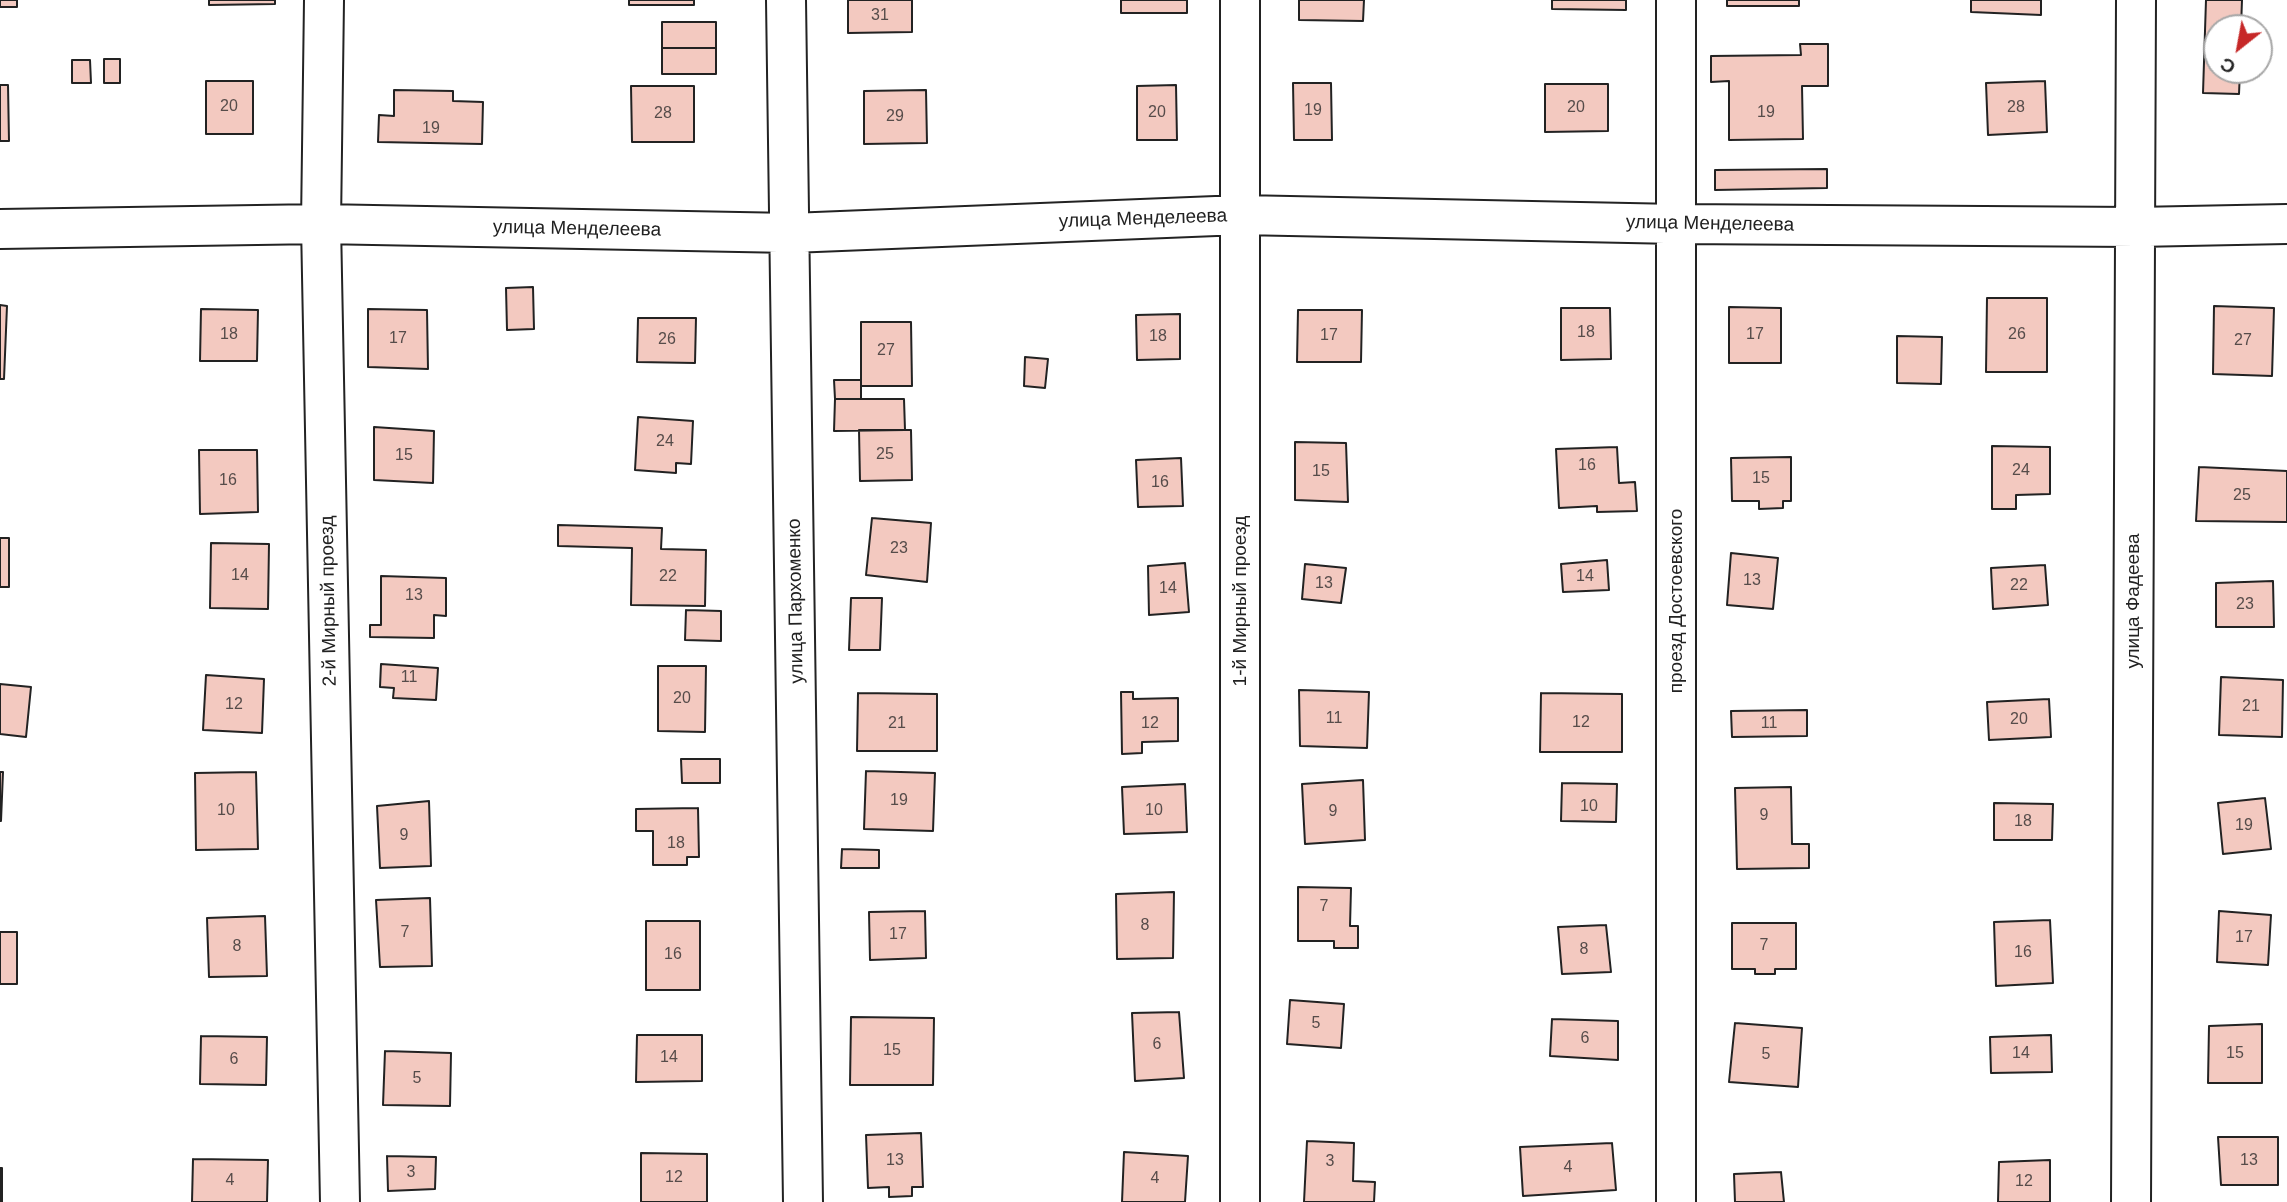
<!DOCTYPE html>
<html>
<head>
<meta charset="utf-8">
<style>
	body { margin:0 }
	#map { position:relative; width:2287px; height:1202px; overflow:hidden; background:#fff; font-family:Helvetica,sans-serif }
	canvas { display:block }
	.north { position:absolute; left:2203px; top:14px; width:70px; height:70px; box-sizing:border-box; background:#fff; border:2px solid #a7a7a7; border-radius:50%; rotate:211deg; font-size:19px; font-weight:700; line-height:28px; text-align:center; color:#222 }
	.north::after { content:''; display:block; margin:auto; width:24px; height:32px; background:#c62828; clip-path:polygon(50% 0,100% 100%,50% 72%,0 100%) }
</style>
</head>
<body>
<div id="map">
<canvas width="2287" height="1202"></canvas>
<div class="north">С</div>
</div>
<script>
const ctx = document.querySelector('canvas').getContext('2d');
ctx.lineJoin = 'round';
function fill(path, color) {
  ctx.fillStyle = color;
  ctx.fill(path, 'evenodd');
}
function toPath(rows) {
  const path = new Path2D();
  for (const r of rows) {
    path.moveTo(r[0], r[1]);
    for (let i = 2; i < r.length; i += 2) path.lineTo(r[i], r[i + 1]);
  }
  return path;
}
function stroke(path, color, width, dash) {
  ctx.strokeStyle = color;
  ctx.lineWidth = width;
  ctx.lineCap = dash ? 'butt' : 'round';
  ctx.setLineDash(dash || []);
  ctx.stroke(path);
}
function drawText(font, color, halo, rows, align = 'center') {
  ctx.font = font + ' Helvetica,sans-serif';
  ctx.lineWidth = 5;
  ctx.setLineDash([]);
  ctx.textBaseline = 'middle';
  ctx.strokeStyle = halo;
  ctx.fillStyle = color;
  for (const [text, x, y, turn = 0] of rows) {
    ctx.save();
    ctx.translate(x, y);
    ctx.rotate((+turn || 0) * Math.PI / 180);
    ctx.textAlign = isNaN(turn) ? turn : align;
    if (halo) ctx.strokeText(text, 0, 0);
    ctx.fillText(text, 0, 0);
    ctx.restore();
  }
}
const building = toPath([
	[0,0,17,0,17,7,0,7,0,0],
	[209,0,275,0,275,4,209,5,209,0],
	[629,0,694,0,694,5,629,5,629,0],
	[848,0,912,0,912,32,848,33,848,0],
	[1121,0,1187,0,1187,13,1121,13,1121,0],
	[1299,0,1364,0,1363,21,1299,20,1299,0],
	[1552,0,1626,0,1626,10,1552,9,1552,0],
	[1727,0,1799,0,1799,6,1727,6,1727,0],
	[1971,0,2041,0,2041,15,1971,12,1971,0],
	[2206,0,2242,0,2241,28,2217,28,2217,70,2240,70,2239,94,2203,93,2206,0],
	[662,22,716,22,716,48,662,48,662,22],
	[1800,44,1828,44,1828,86,1802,86,1803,139,1729,140,1729,81,1711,82,1711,56,1801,55,1800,44],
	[662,48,716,48,716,74,662,74,662,48],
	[104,59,120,59,120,83,104,83,104,59],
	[72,60,90,60,91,83,72,83,72,60],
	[206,81,253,81,253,134,206,134,206,81],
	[2045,81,2047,132,1988,135,1986,83,2045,81],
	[1293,83,1331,83,1332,140,1294,140,1293,83],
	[1545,84,1608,84,1608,131,1545,132,1545,84],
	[0,85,8,85,9,141,0,141,0,85],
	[1176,85,1177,140,1137,140,1137,86,1176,85],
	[631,86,694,86,694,142,632,142,631,86],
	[394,90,453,91,453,101,483,102,482,144,378,142,379,115,394,116,394,90],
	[926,90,927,143,864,144,864,91,926,90],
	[1827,169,1827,188,1715,190,1715,170,1827,169],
	[533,287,534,329,507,330,506,288,533,287],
	[1987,298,2047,298,2047,372,1986,372,1987,298],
	[0,305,7,306,4,379,0,379,0,305],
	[2214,306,2274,308,2272,376,2213,374,2214,306],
	[1729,307,1781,308,1781,363,1729,363,1729,307],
	[1561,308,1610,308,1611,359,1561,360,1561,308],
	[201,309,258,310,257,361,200,361,201,309],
	[368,309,427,310,428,369,368,367,368,309],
	[1298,310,1362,310,1361,362,1297,362,1298,310],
	[1180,314,1180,359,1137,360,1136,315,1180,314],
	[638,318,696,318,695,363,637,362,638,318],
	[861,322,911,322,912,386,861,386,861,322],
	[1897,336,1942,337,1941,384,1897,383,1897,336],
	[1025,357,1048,359,1045,388,1024,386,1025,357],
	[834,380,861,380,861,399,835,399,834,380],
	[835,399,904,399,905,430,834,431,835,399],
	[638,417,693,421,691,464,676,463,676,473,635,470,638,417],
	[374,427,434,431,433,483,374,480,374,427],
	[859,430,911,430,912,480,860,481,859,430],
	[1295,442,1346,443,1348,502,1295,500,1295,442],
	[1992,446,2050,447,2050,494,2016,495,2016,509,1992,509,1992,446],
	[1617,447,1619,483,1635,482,1637,511,1597,512,1597,506,1559,508,1556,449,1617,447],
	[199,450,257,450,258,512,200,514,199,450],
	[1791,457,1791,501,1783,501,1783,508,1759,509,1759,501,1732,501,1731,458,1791,457],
	[1181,458,1183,506,1138,507,1136,460,1181,458],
	[2199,467,2287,471,2287,522,2196,521,2199,467],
	[872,518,931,523,927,582,866,575,872,518],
	[558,525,662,528,661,549,706,550,705,606,631,605,632,548,558,546,558,525],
	[0,538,9,538,9,587,0,587,0,538],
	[211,543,269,544,268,609,210,608,211,543],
	[1731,553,1778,558,1773,609,1727,605,1731,553],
	[1607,560,1609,590,1563,592,1561,564,1607,560],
	[1185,563,1189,612,1149,615,1148,566,1185,563],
	[1305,564,1346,568,1341,603,1302,599,1305,564],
	[2045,565,2048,605,1993,609,1991,568,2045,565],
	[381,576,446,578,446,616,434,615,434,638,370,637,370,625,381,625,381,576],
	[2273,581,2274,627,2216,627,2216,583,2273,581],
	[851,598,882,598,880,650,849,650,851,598],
	[686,610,721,611,721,641,685,640,686,610],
	[381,664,438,668,436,700,393,698,394,688,380,687,381,664],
	[658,666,706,666,705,732,658,731,658,666],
	[206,675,264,679,262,733,203,730,206,675],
	[2221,677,2283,680,2282,737,2219,735,2221,677],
	[0,684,31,687,26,737,0,734,0,684],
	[1299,690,1369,692,1367,748,1300,746,1299,690],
	[1121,692,1133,692,1133,699,1178,698,1178,741,1142,742,1142,753,1122,754,1121,692],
	[858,693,937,694,937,751,857,751,858,693],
	[1541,693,1622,694,1622,752,1540,752,1541,693],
	[2049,699,2051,737,1989,740,1987,702,2049,699],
	[1807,710,1807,736,1732,737,1731,711,1807,710],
	[681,759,720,759,720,783,682,783,681,759],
	[866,771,935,773,933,831,864,829,866,771],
	[0,772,3,772,1,821,0,821,0,772],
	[256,772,258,849,196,850,195,773,256,772],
	[1363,780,1365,840,1305,844,1302,784,1363,780],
	[1562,783,1617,784,1616,822,1561,821,1562,783],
	[1185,784,1187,832,1124,834,1122,787,1185,784],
	[1791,787,1792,844,1809,844,1809,868,1737,869,1735,788,1791,787],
	[2265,798,2271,849,2223,854,2218,803,2265,798],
	[429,801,431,866,380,868,377,806,429,801],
	[1994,803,2053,804,2052,840,1994,840,1994,803],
	[698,808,699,857,687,857,687,865,653,865,653,831,636,831,636,809,698,808],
	[842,849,879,850,879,868,841,868,842,849],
	[1298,887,1351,888,1350,926,1358,926,1358,948,1334,948,1334,941,1298,941,1298,887],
	[1174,892,1173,958,1117,959,1116,894,1174,892],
	[430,898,432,966,380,967,376,900,430,898],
	[925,911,926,958,870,960,869,912,925,911],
	[2219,911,2271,915,2268,965,2217,962,2219,911],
	[265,916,267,976,209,977,207,918,265,916],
	[2050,920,2053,983,1996,986,1994,922,2050,920],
	[646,921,700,921,700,990,646,990,646,921],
	[1732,923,1796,923,1796,969,1775,969,1775,974,1755,974,1755,969,1732,969,1732,923],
	[1606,925,1611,972,1562,974,1558,927,1606,925],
	[0,932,17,932,17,984,0,984,0,932],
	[1290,1000,1344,1004,1341,1048,1287,1044,1290,1000],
	[1179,1012,1184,1078,1135,1081,1132,1013,1179,1012],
	[851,1017,934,1018,933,1085,850,1085,851,1017],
	[1552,1019,1618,1021,1618,1060,1550,1056,1552,1019],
	[1735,1023,1802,1028,1798,1087,1729,1082,1735,1023],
	[2262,1024,2262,1083,2208,1083,2209,1026,2262,1024],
	[637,1035,702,1035,702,1081,636,1082,637,1035],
	[2051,1035,2052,1072,1991,1073,1990,1037,2051,1035],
	[201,1036,267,1037,266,1085,200,1084,201,1036],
	[385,1051,451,1053,450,1106,383,1105,385,1051],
	[921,1133,923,1187,912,1187,912,1196,889,1197,889,1187,868,1188,866,1135,921,1133],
	[2218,1137,2278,1137,2278,1185,2221,1185,2218,1137],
	[1307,1141,1354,1143,1353,1181,1375,1182,1374,1202,1304,1202,1307,1141],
	[1612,1143,1616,1190,1523,1196,1520,1147,1612,1143],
	[1124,1152,1188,1156,1185,1202,1122,1202,1124,1152],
	[641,1153,707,1154,707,1202,641,1202,641,1153],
	[387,1156,436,1157,435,1189,388,1191,387,1156],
	[193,1159,268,1160,267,1202,192,1202,193,1159],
	[2050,1160,2050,1202,1998,1202,1999,1162,2050,1160],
	[0,1168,2,1168,2,1202,0,1202,0,1168],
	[1781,1172,1784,1202,1735,1202,1734,1174,1781,1172]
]);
const minor = toPath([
	[324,0,321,224,340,1202],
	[786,0,803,1202],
	[1240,0,1240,1202],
	[1676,0,1676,1202],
	[0,229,321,224,791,233,1241,215,1677,224,2136,227,2287,224],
	[2131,1202,2136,0]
]);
const numberNames = [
	["31",880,16],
	["20",229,107],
	["20",1576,108],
	["28",2016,108],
	["19",1313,111],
	["20",1157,113],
	["19",1766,113],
	["28",663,114],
	["29",895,117],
	["19",431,129],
	["18",1586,333],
	["18",229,335],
	["17",1755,335],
	["26",2017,335],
	["17",1329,336],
	["18",1158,337],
	["17",398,339],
	["26",667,340],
	["27",2243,341],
	["27",886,351],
	["24",665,442],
	["25",885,455],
	["15",404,456],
	["16",1587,466],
	["24",2021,471],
	["15",1321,472],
	["15",1761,479],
	["16",228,481],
	["16",1160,483],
	["25",2242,496],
	["23",899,549],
	["14",240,576],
	["22",668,577],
	["14",1585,577],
	["13",1752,581],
	["13",1324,584],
	["22",2019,586],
	["14",1168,589],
	["13",414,596],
	["23",2245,605],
	["11",409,678],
	["20",682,699],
	["12",234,705],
	["21",2251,707],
	["11",1334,719],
	["20",2019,720],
	["12",1581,723],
	["21",897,724],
	["12",1150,724],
	["11",1769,724],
	["19",899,801],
	["10",1589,807],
	["10",226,811],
	["10",1154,811],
	["9",1333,812],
	["9",1764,816],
	["18",2023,822],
	["19",2244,826],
	["9",404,836],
	["18",676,844],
	["7",1324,907],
	["8",1145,926],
	["7",405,933],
	["17",898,935],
	["17",2244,938],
	["7",1764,946],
	["8",237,947],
	["8",1584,950],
	["16",2023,953],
	["16",673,955],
	["5",1316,1024],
	["6",1585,1039],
	["6",1157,1045],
	["15",892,1051],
	["14",2021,1054],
	["15",2235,1054],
	["5",1766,1055],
	["14",669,1058],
	["6",234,1060],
	["5",417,1079],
	["13",895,1161],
	["13",2249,1161],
	["3",1330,1162],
	["4",1568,1168],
	["3",411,1173],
	["12",674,1178],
	["4",1155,1179],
	["4",230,1181],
	["12",2024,1182]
];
const streetNames = [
	["улица Менделеева",1143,219,-2],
	["улица Менделеева",1710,224,1],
	["улица Менделеева",577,229,1],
	["2-й Мирный проезд",329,601,-91],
	["улица Пархоменко",796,601,-91],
	["1-й Мирный проезд",1241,601,-90],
	["проезд Достоевского",1677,601,-90],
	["улица Фадеева",2134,601,-90]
];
fill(building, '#f3c9c0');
stroke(building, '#222', 2);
stroke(minor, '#222', 42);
stroke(minor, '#fff', 38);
drawText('16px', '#564c4a', null, numberNames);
drawText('19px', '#222', '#fff', streetNames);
</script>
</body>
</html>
